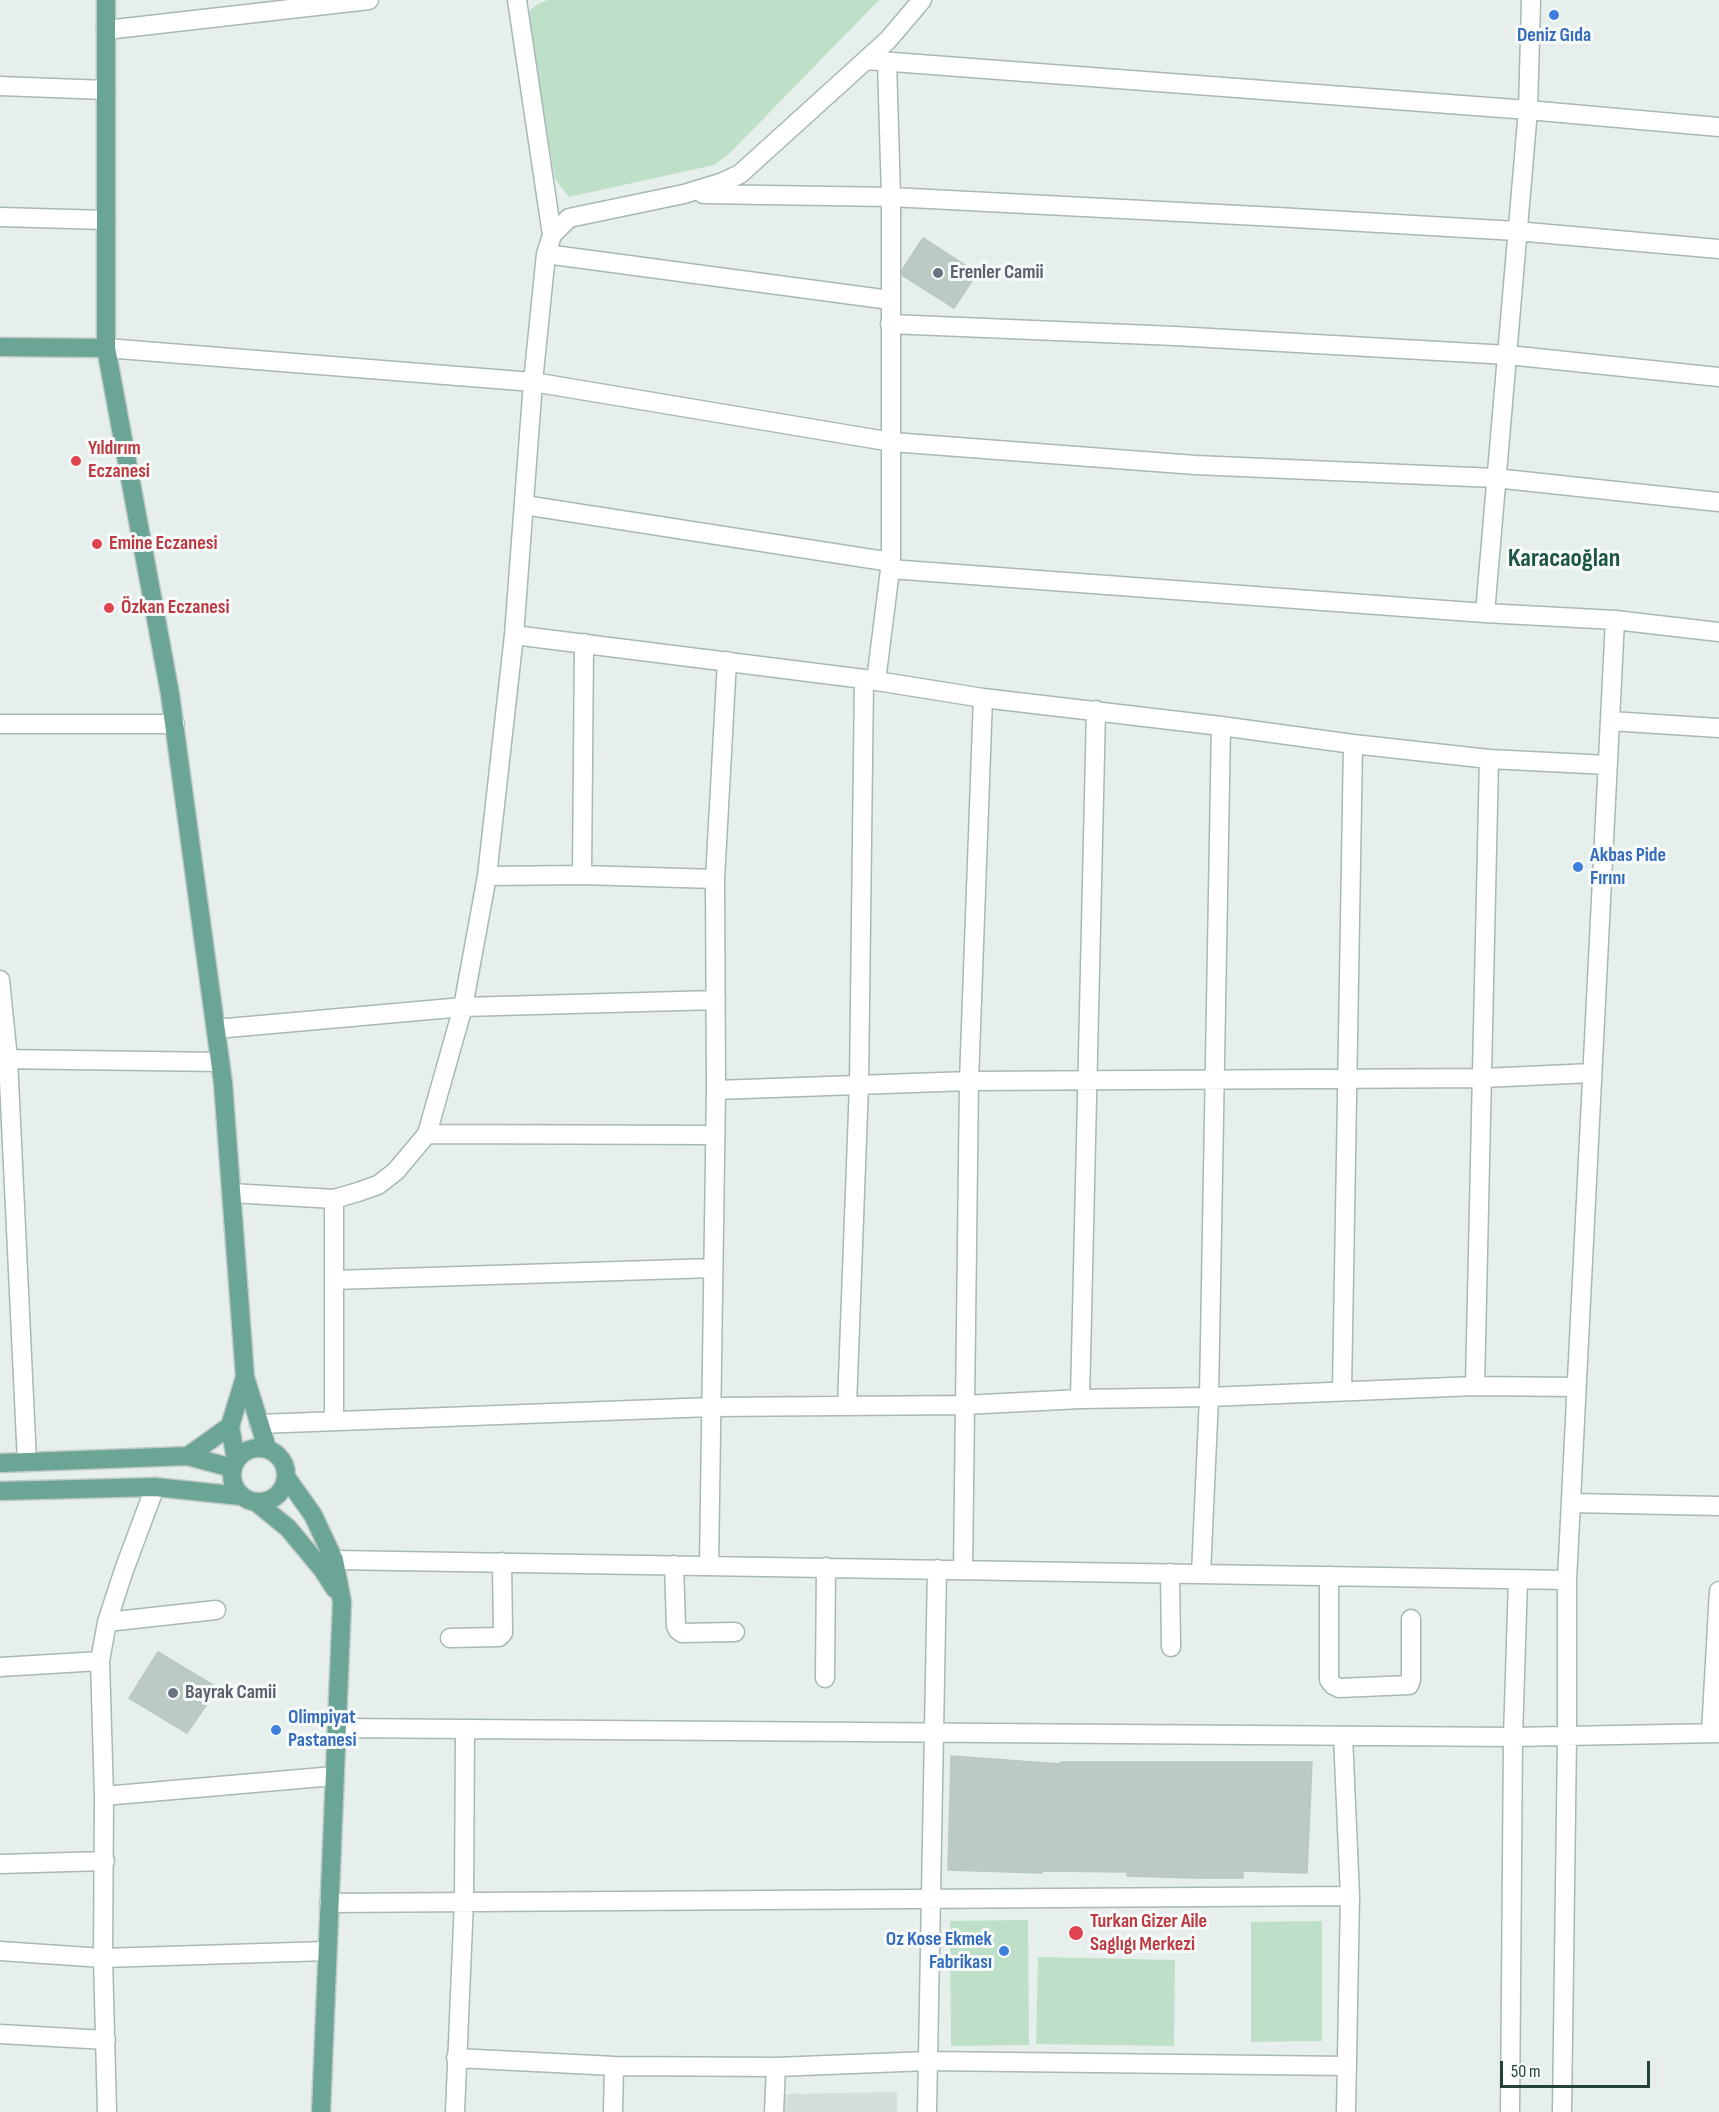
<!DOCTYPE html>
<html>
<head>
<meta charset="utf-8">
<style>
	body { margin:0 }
	#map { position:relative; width:1719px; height:2112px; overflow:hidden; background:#e6efeb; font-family:"Sofia Sans Condensed",sans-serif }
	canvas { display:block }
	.scale { position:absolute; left:1500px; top:2061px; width:150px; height:27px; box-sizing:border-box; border:3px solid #24423a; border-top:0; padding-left:8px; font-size:18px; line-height:21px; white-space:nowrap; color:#24423a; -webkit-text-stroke:4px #f7fbf9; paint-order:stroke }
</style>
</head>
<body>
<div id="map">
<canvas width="1719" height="2112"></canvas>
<div class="scale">50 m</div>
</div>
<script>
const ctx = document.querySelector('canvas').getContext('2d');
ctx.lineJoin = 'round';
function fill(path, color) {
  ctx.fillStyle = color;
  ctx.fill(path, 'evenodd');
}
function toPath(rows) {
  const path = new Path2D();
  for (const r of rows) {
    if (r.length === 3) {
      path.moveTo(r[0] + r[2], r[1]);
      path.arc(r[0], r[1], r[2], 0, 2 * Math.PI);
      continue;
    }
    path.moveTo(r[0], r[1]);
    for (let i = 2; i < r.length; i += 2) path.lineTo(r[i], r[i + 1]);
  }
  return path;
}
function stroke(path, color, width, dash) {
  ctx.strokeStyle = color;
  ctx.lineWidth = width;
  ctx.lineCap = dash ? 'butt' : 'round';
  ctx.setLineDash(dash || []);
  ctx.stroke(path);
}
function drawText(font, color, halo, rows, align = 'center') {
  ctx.font = font + ' "Sofia Sans Condensed",sans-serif';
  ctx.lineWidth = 6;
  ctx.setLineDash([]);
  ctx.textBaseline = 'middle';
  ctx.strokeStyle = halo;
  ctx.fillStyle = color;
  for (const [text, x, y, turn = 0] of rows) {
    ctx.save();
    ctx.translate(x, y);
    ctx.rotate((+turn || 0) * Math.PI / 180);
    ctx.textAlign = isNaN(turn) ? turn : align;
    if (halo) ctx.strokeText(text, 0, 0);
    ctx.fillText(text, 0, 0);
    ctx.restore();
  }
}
const built = toPath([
	[897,2092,897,2112,782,2112,782,2094]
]);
const green = toPath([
	[548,0,879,0,729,154,714,165,569,197,555,179,529,22,530,10,538,4],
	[1028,1920,1029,2045,951,2046,950,1921],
	[1322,1921,1322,2041,1251,2042,1251,1922],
	[1038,1957,1175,1960,1174,2046,1036,2044]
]);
const building = toPath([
	[923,238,977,273,954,308,902,275,902,270,923,238],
	[158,1652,218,1688,187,1733,129,1698,158,1652],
	[951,1756,1061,1764,1061,1762,1312,1762,1307,1873,1243,1871,1243,1878,1195,1878,1127,1876,1127,1872,1042,1871,1042,1873,948,1870,951,1756]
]);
const minor = toPath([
	[517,0,552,235],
	[106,30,369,0],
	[866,60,1528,110,1719,127],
	[0,86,106,90],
	[703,194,891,197,1277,217,1516,231,1719,249],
	[0,217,106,220],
	[546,254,890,300],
	[890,324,1175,336,1508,355,1719,377],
	[106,348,533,382,892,442,1195,465,1495,478,1719,502],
	[524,505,891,562],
	[890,569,1485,613,1615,620,1719,632],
	[1485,613,1528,110,1531,0],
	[514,635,864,679,983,698,1221,726,1353,744,1489,759,1608,765],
	[876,681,891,562,891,197,887,62],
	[1610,721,1719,728],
	[0,724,175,724],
	[582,875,584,643],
	[487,876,582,875,715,879],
	[0,980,8,1059,27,1462],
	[216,1029,463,1007,716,1000],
	[0,1059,220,1062],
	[716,1090,969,1081,1483,1078,1592,1073],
	[427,1134,715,1135],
	[231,1193,334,1199,358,1192,378,1185,396,1171,427,1134,463,1007,487,876,514,635,533,382,546,254,552,235,569,218,684,194,723,182,740,174,888,40,922,0],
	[334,1199,334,1421],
	[334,1280,713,1268],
	[1475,1386,1489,759],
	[1342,1390,1353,744],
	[1080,1399,1096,710],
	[847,1406,859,1084,864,679],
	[259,1424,711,1407,965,1405,1080,1399,1209,1397,1475,1386,1576,1387],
	[1571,1503,1719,1506],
	[674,1565,676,1626,678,1630,682,1633,735,1632],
	[709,1566,716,1090,715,879,727,661],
	[324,1569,334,1560,1567,1580],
	[963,1570,969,1081,983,698],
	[1170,1573,1171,1647],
	[1201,1574,1209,1397,1221,726],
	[1329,1576,1329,1680,1333,1685,1339,1688,1409,1685,1411,1680,1411,1619],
	[107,1622,216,1610],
	[450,1638,499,1637,503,1633,502,1562],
	[0,1667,100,1661],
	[825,1678,826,1567],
	[337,1728,1513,1737,1719,1733],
	[1711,1733,1719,1591],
	[1343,1736,1350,1896,1346,2112],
	[104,1796,334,1776],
	[0,1864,105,1861],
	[329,1903,1350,1896],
	[0,1951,103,1958,327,1951],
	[0,2034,106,2040],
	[456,2058,614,2066,776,2067,928,2061,1347,2066],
	[107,2112,103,1958,104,1796,100,1661,107,1622,124,1570,155,1487],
	[455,2112,464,1901,465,1730],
	[613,2112,614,2066],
	[774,2112,776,2067],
	[927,2112,937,1569],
	[1510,2112,1513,1737,1518,1579],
	[1562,2112,1567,1737,1567,1580,1615,620]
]);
const major = toPath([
	[106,0,106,348,170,694,223,1083,245,1377,267,1448],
	[0,347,106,348],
	[259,1475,27],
	[188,1456,230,1426],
	[236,1460,230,1426,245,1377],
	[0,1463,188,1456,232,1468],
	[286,1477,313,1515,334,1560,342,1602,321,2112],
	[0,1491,155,1487,241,1496],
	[256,1502,288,1528,323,1570,335,1589]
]);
const markers = [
	[1554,15,6,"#3f7fe0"],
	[938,273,6,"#6b7280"],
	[76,461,6,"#e0444e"],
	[97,544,6,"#e0444e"],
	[109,608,6,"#e0444e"],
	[1578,867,6,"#3f7fe0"],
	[173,1693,6,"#6b7280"],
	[276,1730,6,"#3f7fe0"],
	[1076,1933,8,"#e0444e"],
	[1004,1951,6,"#3f7fe0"]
];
const shopNames = [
	["Deniz Gıda",1554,36,"center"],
	["Akbas Pide",1590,856],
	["Fırını",1590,879],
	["Olimpiyat",288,1718],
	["Pastanesi",288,1741],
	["Oz Kose Ekmek",992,1940,"right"],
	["Fabrikası",992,1963,"right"]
];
const worshipNames = [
	["Erenler Camii",950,273],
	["Bayrak Camii",185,1693]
];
const healthNames = [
	["Yıldırım",88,449],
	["Eczanesi",88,472],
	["Emine Eczanesi",109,544],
	["Özkan Eczanesi",121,608],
	["Turkan Gizer Aile",1090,1922],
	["Saglıgı Merkezi",1090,1945]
];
const districtNames = [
	["Karacaoğlan",1564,559]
];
fill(built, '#d4dfda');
fill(green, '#bfe0c8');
fill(building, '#bbcac4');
stroke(building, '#b8c9c2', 1.5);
stroke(minor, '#a8b8b2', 21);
stroke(major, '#c2cac8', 21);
stroke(minor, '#fff', 18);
stroke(major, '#6aa596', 18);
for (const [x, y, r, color] of markers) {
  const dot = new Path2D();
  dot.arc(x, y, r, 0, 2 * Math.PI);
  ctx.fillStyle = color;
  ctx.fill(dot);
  stroke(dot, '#f7fbf9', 2);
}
drawText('bold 20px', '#366cbe', '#f7fbf9', shopNames, 'left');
drawText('bold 20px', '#5b616d', '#f7fbf9', worshipNames, 'left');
drawText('bold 20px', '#be3a42', '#f7fbf9', healthNames, 'left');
drawText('bold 26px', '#1f5548', '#f7fbf9', districtNames);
</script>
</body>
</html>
